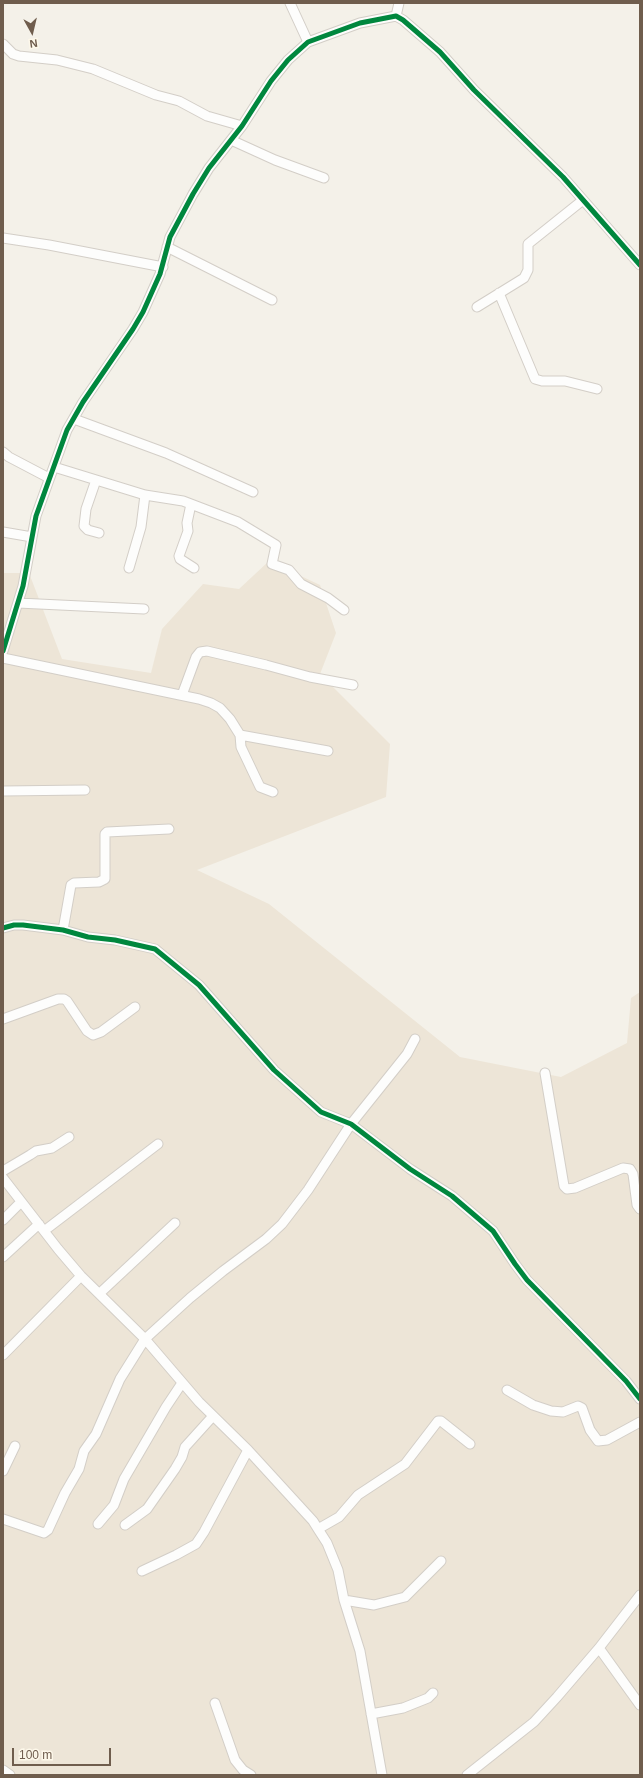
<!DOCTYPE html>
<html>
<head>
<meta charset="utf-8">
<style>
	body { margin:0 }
	#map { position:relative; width:643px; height:1778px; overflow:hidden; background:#f4f1e9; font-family:Helvetica,sans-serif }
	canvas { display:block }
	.frame { position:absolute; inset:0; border:4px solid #6f5d4d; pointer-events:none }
	.north { position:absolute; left:12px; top:12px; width:40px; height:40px; -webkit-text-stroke:3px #fdf8ea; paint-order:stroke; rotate:172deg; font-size:11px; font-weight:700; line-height:16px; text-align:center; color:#6f5d4d }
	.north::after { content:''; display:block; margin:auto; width:14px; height:18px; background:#6f5d4d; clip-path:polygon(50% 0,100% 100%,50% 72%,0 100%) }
	.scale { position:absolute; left:12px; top:1748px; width:99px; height:18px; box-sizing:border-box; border:2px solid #6f5d4d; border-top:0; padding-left:5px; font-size:12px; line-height:14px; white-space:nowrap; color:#6f5d4d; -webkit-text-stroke:3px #fdf8ea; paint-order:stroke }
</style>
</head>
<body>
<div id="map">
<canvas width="643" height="1778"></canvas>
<div class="frame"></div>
<div class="north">N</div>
<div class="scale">100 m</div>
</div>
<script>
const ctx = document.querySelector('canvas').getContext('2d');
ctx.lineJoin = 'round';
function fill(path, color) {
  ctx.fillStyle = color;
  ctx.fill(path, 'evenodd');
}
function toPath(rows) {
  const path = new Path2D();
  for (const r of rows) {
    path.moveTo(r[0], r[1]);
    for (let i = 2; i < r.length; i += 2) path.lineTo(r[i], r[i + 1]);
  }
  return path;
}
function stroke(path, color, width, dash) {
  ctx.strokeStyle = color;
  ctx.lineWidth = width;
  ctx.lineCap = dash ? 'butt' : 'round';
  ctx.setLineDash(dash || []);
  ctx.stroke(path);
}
const residential = toPath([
	[269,561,320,585,336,633,320,674,390,744,386,797,197,870,269,904,460,1057,561,1077,627,1043,631,998,640,992,640,1775,3,1775,3,573,29,573,62,659,151,673,162,629,203,584,239,589]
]);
const minor = toPath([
	[290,3,308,42],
	[396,16,399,3],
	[3,44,13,54,19,56,57,60,93,69,156,95,179,101,207,116,242,126],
	[231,140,275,160,324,178],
	[3,238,49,245,163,267],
	[167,247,272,300],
	[499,293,535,379,542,381,565,381,597,389],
	[477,307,524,278,528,270,528,244,583,200],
	[74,419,166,453,253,492],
	[3,452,9,457,49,478],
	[54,467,145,495,183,501,238,522,276,545,272,564,289,570,301,584,328,598,344,610],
	[96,480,86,509,84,526,88,530,99,533],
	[191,504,187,523,188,531,179,556,180,559,194,568],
	[3,532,32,537],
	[129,568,141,527,145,495],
	[18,603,144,609],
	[3,651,23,586,36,516,67,430,83,402,133,329,143,312,160,274,170,237,193,194,209,168,242,126,271,81,288,60,308,42,360,23,396,16,403,20,440,52,474,90,563,177,640,265],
	[3,658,199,699,211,703,220,708,230,719,240,735,241,747,260,787,273,792],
	[182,695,196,657,200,652,207,651,266,665,310,677,353,685],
	[240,735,328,751],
	[3,791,85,790],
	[3,928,14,925,23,925,63,930,88,937,115,940,155,949,199,985,274,1070,321,1112,351,1124,410,1169,452,1196,493,1231,515,1264,527,1280,626,1381,640,1399],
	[63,930,71,885,74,883,99,882,105,879,105,834,107,832,169,829],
	[3,1019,58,999,64,999,67,1001,87,1031,93,1035,101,1032,135,1007],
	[545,1073,564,1186,567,1189,575,1188,623,1168,630,1169,633,1174,637,1205,640,1209],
	[3,1171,30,1155,36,1151,52,1148,69,1137],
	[3,1178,58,1249,81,1276,145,1339,199,1402,248,1450,313,1521,318,1529,327,1543,338,1570,344,1600,360,1651,382,1775],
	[3,1220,21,1202],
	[44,1231,158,1144],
	[3,1257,39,1224],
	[100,1293,175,1223],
	[3,1355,81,1276],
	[507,1390,533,1405,551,1411,563,1412,578,1406,582,1408,590,1430,598,1441,607,1440,640,1422],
	[3,1471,15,1446],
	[3,1519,44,1533,48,1530,65,1493,79,1469,84,1451,96,1434,120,1379,145,1339,190,1298,223,1271,266,1239,282,1224,308,1190,351,1124,407,1054,415,1039],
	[98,1524,114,1505,124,1479,166,1407,182,1383],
	[125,1525,147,1509,175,1469,182,1457,185,1447,213,1416],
	[318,1529,339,1517,358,1495,405,1464,438,1421,441,1421,470,1444],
	[142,1571,176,1555,196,1544,204,1532,248,1450],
	[344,1600,374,1605,405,1597,441,1561],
	[599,1648,640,1705],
	[215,1703,235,1760,243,1770,251,1775],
	[371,1714,403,1708,428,1698,433,1693],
	[3,1770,10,1775],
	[467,1775,534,1722,557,1697,599,1648,640,1595]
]);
const cycleway = toPath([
	[3,651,23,586,36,516,67,430,83,402,133,329,143,312,160,274,170,237,193,194,209,168,242,126,271,81,288,60,308,42,360,23,396,16,403,20,440,52,474,90,563,177,640,265],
	[3,928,14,925,23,925,63,930,88,937,115,940,155,949,199,985,274,1070,321,1112,351,1124,410,1169,452,1196,493,1231,515,1264,527,1280,626,1381,640,1399]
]);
fill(residential, '#ede5d7');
stroke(minor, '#d3cec7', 11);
stroke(minor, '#fdfdfc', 9);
stroke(cycleway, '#00873e', 5);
</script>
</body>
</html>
